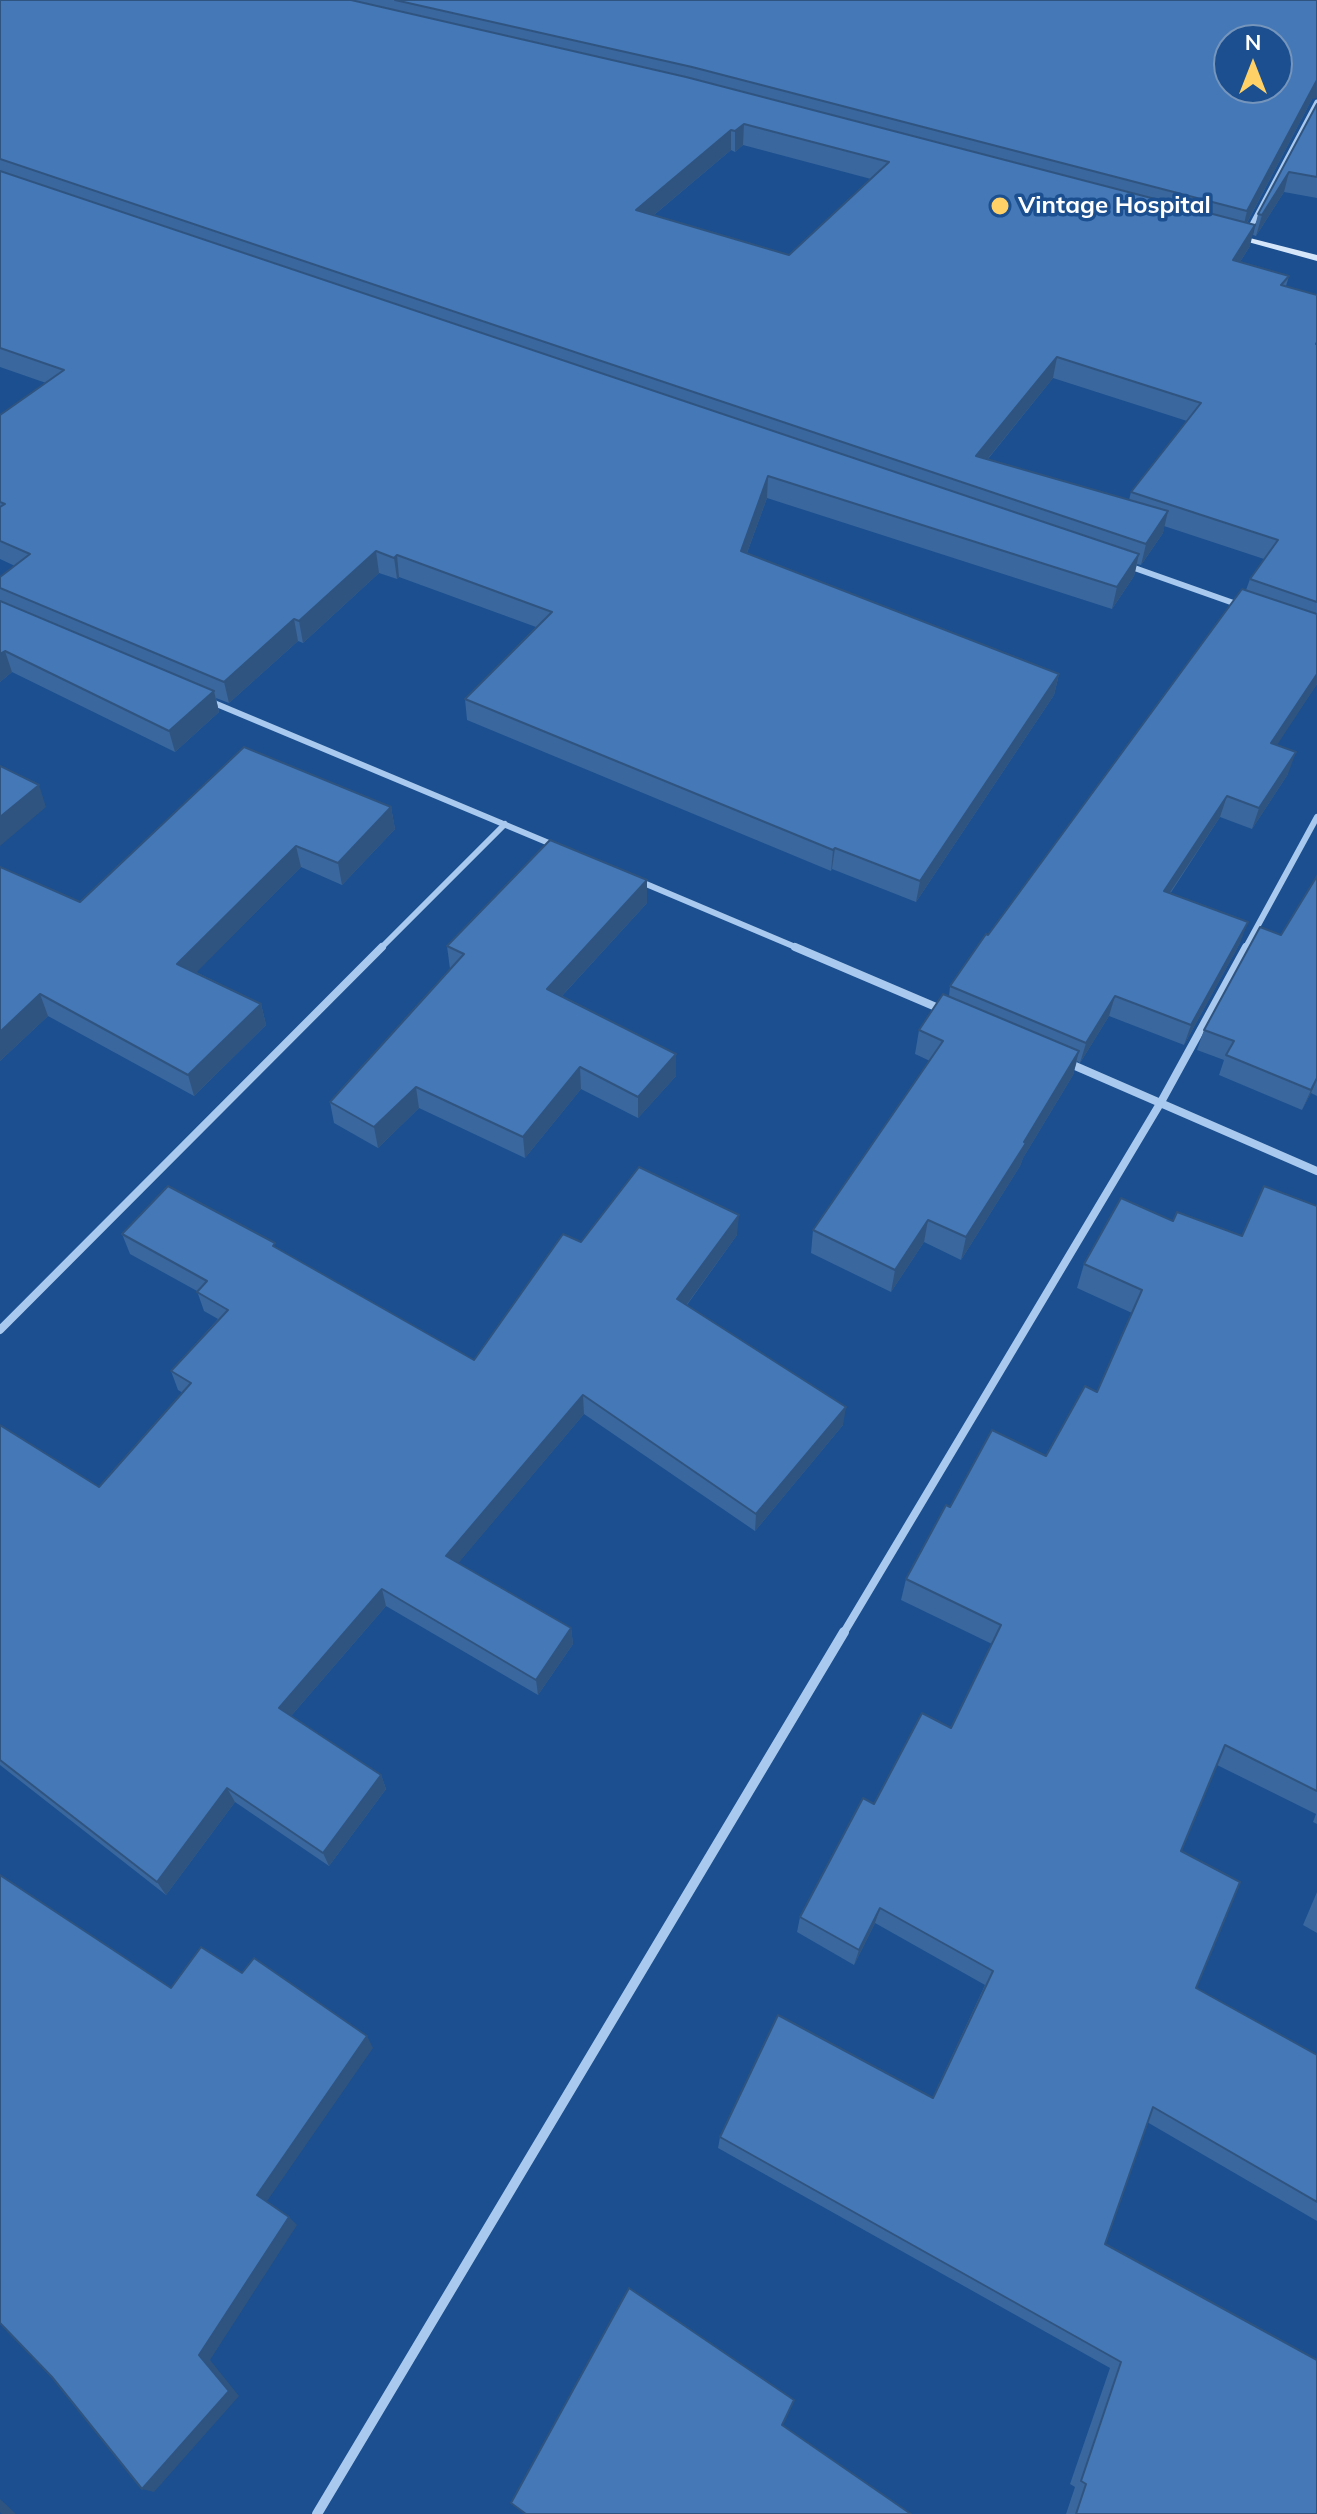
<!DOCTYPE html>
<html>
<head>
<meta charset="utf-8">
<style>
	body { margin:0 }
	#map { position:relative; width:1317px; height:2514px; overflow:hidden; background:#1b4f8f; font-family:Mulish,sans-serif }
	canvas { display:block }
	.north { position:absolute; left:1213px; top:24px; width:80px; height:80px; box-sizing:border-box; background:#1b4f8f; border:2px solid #7695bc; border-radius:50%; rotate:0deg; font-size:22px; font-weight:700; line-height:32px; text-align:center; color:#fff }
	.north::after { content:''; display:block; margin:auto; width:28px; height:36px; background:#ffd166; clip-path:polygon(50% 0,100% 100%,50% 72%,0 100%) }
</style>
</head>
<body>
<div id="map">
<canvas width="1317" height="2514"></canvas>
<div class="north">N</div>
</div>
<script>
const ctx = document.querySelector('canvas').getContext('2d');
ctx.lineJoin = 'round';
function toPath(rows) {
  const path = new Path2D();
  for (const r of rows) {
    path.moveTo(r[0], r[1]);
    for (let i = 2; i < r.length; i += 2) path.lineTo(r[i], r[i + 1]);
  }
  return path;
}
function stroke(path, color, width, dash) {
  ctx.strokeStyle = color;
  ctx.lineWidth = width;
  ctx.lineCap = dash ? 'butt' : 'round';
  ctx.setLineDash(dash || []);
  ctx.stroke(path);
}
function fill(path, color) {
  ctx.fillStyle = color;
  ctx.fill(path, 'evenodd');
}
function drawText(font, color, halo, rows, align = 'center') {
  ctx.font = font + ' Mulish,sans-serif';
  ctx.lineWidth = 7;
  ctx.setLineDash([]);
  ctx.textBaseline = 'middle';
  ctx.strokeStyle = halo;
  ctx.fillStyle = color;
  for (const [text, x, y, turn = 0] of rows) {
    ctx.save();
    ctx.translate(x, y);
    ctx.rotate((+turn || 0) * Math.PI / 180);
    ctx.textAlign = isNaN(turn) ? turn : align;
    if (halo) ctx.strokeText(text, 0, 0);
    ctx.fillText(text, 0, 0);
    ctx.restore();
  }
}
const streetFar3 = toPath([
	[1248,232,1317,102]
]);
const streetFar2 = toPath([
	[1126,565,1242,606],
	[207,700,556,846],
	[639,881,800,949],
	[380,949,505,824],
	[1245,949,1317,817]
]);
const streetFar1 = toPath([
	[795,947,943,1010],
	[1066,1062,1317,1171],
	[0,1330,382,947],
	[843,1634,1161,1102,1246,947]
]);
const street = toPath([
	[317,2514,844,1632]
]);
const secondary = toPath([
	[1230,233,1317,255,1317,261,1230,237,1230,233]
]);
const wall = toPath([
	[0,0,1317,0,1312,99,1247,223,1250,246,1240,262,1289,276,1286,286,1317,295,1317,684,1276,745,1288,774,1252,829,1220,817,1170,894,1240,943,1184,1045,1109,1016,1080,1063,1077,1061,1073,1075,1023,1158,1020,1166,961,1260,924,1242,891,1292,811,1253,813,1230,930,1061,915,1054,919,1030,949,996,950,986,1246,590,1250,579,1264,559,1164,526,1163,533,1141,565,1137,564,1134,576,1112,609,767,498,747,553,1059,674,1054,695,916,902,832,869,831,871,467,720,465,699,536,627,399,577,397,579,379,573,303,643,298,641,229,703,216,698,219,712,175,752,12,672,0,682,0,577,15,566,0,559,0,415,46,383,0,367],
	[743,145,871,179,789,255,654,215,731,150,735,152],
	[1053,378,1187,421,1131,492,1129,500,988,459],
	[1317,104,1317,198,1284,192,1256,236,1253,235,1258,214],
	[391,807,395,829,342,885,301,867,196,972,261,1004,266,1025,194,1096,48,1016,0,1061,0,867,80,902],
	[1317,876,1317,1096,1311,1093,1302,1110,1219,1075,1224,1060,1197,1050,1204,1030,1281,935],
	[647,880,647,903,562,996,676,1054,676,1076,638,1118,581,1089,525,1158,419,1108,378,1148,334,1123,330,1102,450,969,447,946],
	[1317,1206,1317,1824,1313,1822,1316,1814,1217,1765,1181,1851,1196,1988,1317,2055,1317,2221,1147,2122,1105,2244,1317,2514,1066,2514,1075,2487,1070,2484,1110,2368,718,2148,720,2137,933,2097,985,1985,875,1923,854,1965,797,1932,800,1917,874,1804,951,1728,992,1644,901,1600,906,1579,950,1507,1046,1456,1097,1392,1132,1313,1077,1288,1084,1264,1173,1221,1242,1236],
	[122,1234,276,1248,474,1360,581,1242,737,1235,687,1305,843,1425,755,1531,584,1414,458,1563,571,1628,573,1644,538,1695,386,1606,291,1716,381,1775,386,1789,329,1866,235,1802,166,1895,0,1765,0,1425,99,1487,183,1393,178,1390,171,1371,218,1319,204,1311,197,1291,130,1254],
	[1317,1892,1317,1933,1303,1925]
]);
const shadedWall = toPath([
	[1317,80,1317,98,1312,99,1242,232,1247,211],
	[744,124,743,145,735,152,735,131],
	[731,130,731,150,636,230,636,210],
	[1289,172,1284,192,1256,236,1262,215],
	[1255,225,1250,246,1228,281,1233,260],
	[1057,357,1053,378,973,477,976,456],
	[768,476,767,498,740,572,741,551],
	[1168,511,1163,533,1141,565,1146,544],
	[376,551,379,573,303,643,299,621],
	[1139,554,1134,576,1112,609,1117,587],
	[397,555,399,577,397,579,394,558],
	[294,619,298,641,229,703,224,682],
	[5,651,12,672,0,682,0,654],
	[1059,674,1054,695,916,902,920,881],
	[1317,674,1317,684,1264,765,1271,743],
	[214,691,219,712,175,752,169,731],
	[1296,752,1288,774,1252,829,1259,808],
	[39,785,46,807,0,846,0,817],
	[1227,796,1220,817,1157,912,1164,891],
	[391,807,395,829,342,885,338,863],
	[296,846,301,867,184,985,177,964],
	[835,848,832,869,831,871,833,850],
	[647,880,647,903,548,1011,547,989],
	[1248,922,1240,943,1184,1045,1191,1025],
	[40,994,48,1016,0,1061,0,1032],
	[1115,996,1109,1016,1080,1063,1086,1043],
	[261,1004,266,1025,194,1096,188,1075],
	[1079,1051,1073,1075,1023,1158,1020,1166,961,1260,966,1237],
	[676,1054,676,1076,638,1118,638,1097],
	[580,1067,581,1089,525,1158,523,1137],
	[1317,1079,1311,1093,1302,1110,1311,1090],
	[416,1087,419,1108,378,1148,374,1127],
	[739,1215,737,1235,677,1318,677,1299],
	[928,1220,924,1242,891,1292,895,1270],
	[583,1395,584,1414,450,1573,446,1556],
	[846,1407,843,1425,755,1531,756,1514],
	[382,1589,386,1606,285,1723,279,1708],
	[571,1628,573,1644,538,1695,536,1680],
	[381,1775,386,1789,329,1866,323,1853],
	[227,1788,235,1802,166,1895,157,1882],
	[880,1908,875,1923,854,1965,859,1950],
	[367,2036,373,2048,265,2204,257,2195],
	[289,2217,297,2225,210,2360,239,2396,154,2492,142,2489,199,2355],
	[0,2499,16,2514,2,2514,0,2512]
]);
const building = toPath([
	[0,0,351,0,686,77,1255,225,1233,260,1289,276,1281,285,1317,295,1317,342,1316,344,1317,344,1317,602,1250,579,1278,540,1131,492,1201,403,1057,357,976,456,1168,511,1146,544,0,159,0,0],
	[744,124,889,162,789,255,636,210,731,130,735,131,744,124],
	[395,0,1317,0,1317,80,1247,211,692,67,395,0],
	[1229,40,1277,40,1277,88,1229,88,1229,40],
	[1317,104,1317,177,1289,172,1262,215,1258,214,1317,104],
	[0,171,1139,554,1117,587,768,476,741,551,1059,674,920,881,835,848,833,850,465,699,552,612,397,555,394,558,376,551,299,621,294,619,224,682,0,588,0,577,30,554,0,541,0,507,5,504,0,502,0,415,64,370,0,348,0,171],
	[1242,589,1317,614,1317,674,1271,743,1296,752,1259,808,1227,796,1164,891,1248,922,1191,1025,1115,996,1086,1043,950,986,986,934,988,935,1242,589],
	[0,601,214,691,169,731,5,651,0,654,0,601],
	[244,747,391,807,338,863,296,846,177,964,261,1004,188,1075,40,994,0,1032,0,867,80,902,244,747],
	[0,766,39,785,0,817,0,766],
	[550,840,647,880,547,989,676,1054,638,1097,580,1067,523,1137,416,1087,374,1127,330,1102,464,954,447,946,550,840],
	[1317,876,1317,1078,1311,1090,1226,1055,1234,1041,1204,1030,1260,927,1281,935,1317,876],
	[943,994,1079,1051,1024,1142,1026,1143,966,1237,928,1220,895,1270,813,1230,943,1041,919,1030,943,994],
	[639,1167,739,1215,677,1299,846,1407,756,1514,583,1395,446,1556,571,1628,536,1680,382,1589,279,1708,381,1775,323,1853,227,1788,157,1882,0,1760,0,1425,99,1487,191,1383,171,1371,228,1310,197,1292,207,1281,122,1234,168,1186,275,1243,273,1246,474,1360,563,1234,581,1242,639,1167],
	[1264,1186,1317,1206,1317,1791,1225,1745,1181,1851,1240,1882,1196,1988,1317,2055,1317,2202,1153,2107,1105,2244,1317,2360,1317,2514,1076,2514,1086,2484,1081,2481,1121,2362,720,2137,778,2015,933,2098,993,1971,880,1908,859,1950,800,1917,863,1798,874,1804,922,1713,951,1728,1001,1625,906,1579,946,1505,950,1507,992,1430,1046,1456,1085,1386,1097,1392,1142,1290,1084,1264,1121,1198,1173,1221,1177,1212,1242,1236,1264,1186],
	[0,1875,171,1988,201,1947,242,1973,254,1958,367,2036,257,2195,289,2217,199,2355,229,2391,142,2489,52,2377,0,2323,0,1875],
	[629,2288,794,2400,782,2425,911,2514,526,2514,511,2503,629,2288]
]);
const markers = [
	[1000,206,10,"#ffd166"]
];
const farPoinames = [
	["Vintage Hospital",1018,206]
];
stroke(streetFar3, '#a9c9ee', 5);
stroke(streetFar2, '#a9c9ee', 6);
stroke(streetFar1, '#a9c9ee', 8);
stroke(street, '#a9c9ee', 10);
fill(secondary, '#d6e6fa');
fill(wall, '#3a679d');
fill(shadedWall, '#305480');
fill(building, '#4478b7');
stroke(building, '#305480', 2);
for (const [x, y, r, color] of markers) {
  const dot = new Path2D();
  dot.arc(x, y, r, 0, 2 * Math.PI);
  ctx.fillStyle = color;
  ctx.fill(dot);
  stroke(dot, '#1b4f8f', 3);
}
drawText('bold 24px', '#fff', '#1b4f8f', farPoinames, 'left');
</script>
</body>
</html>
